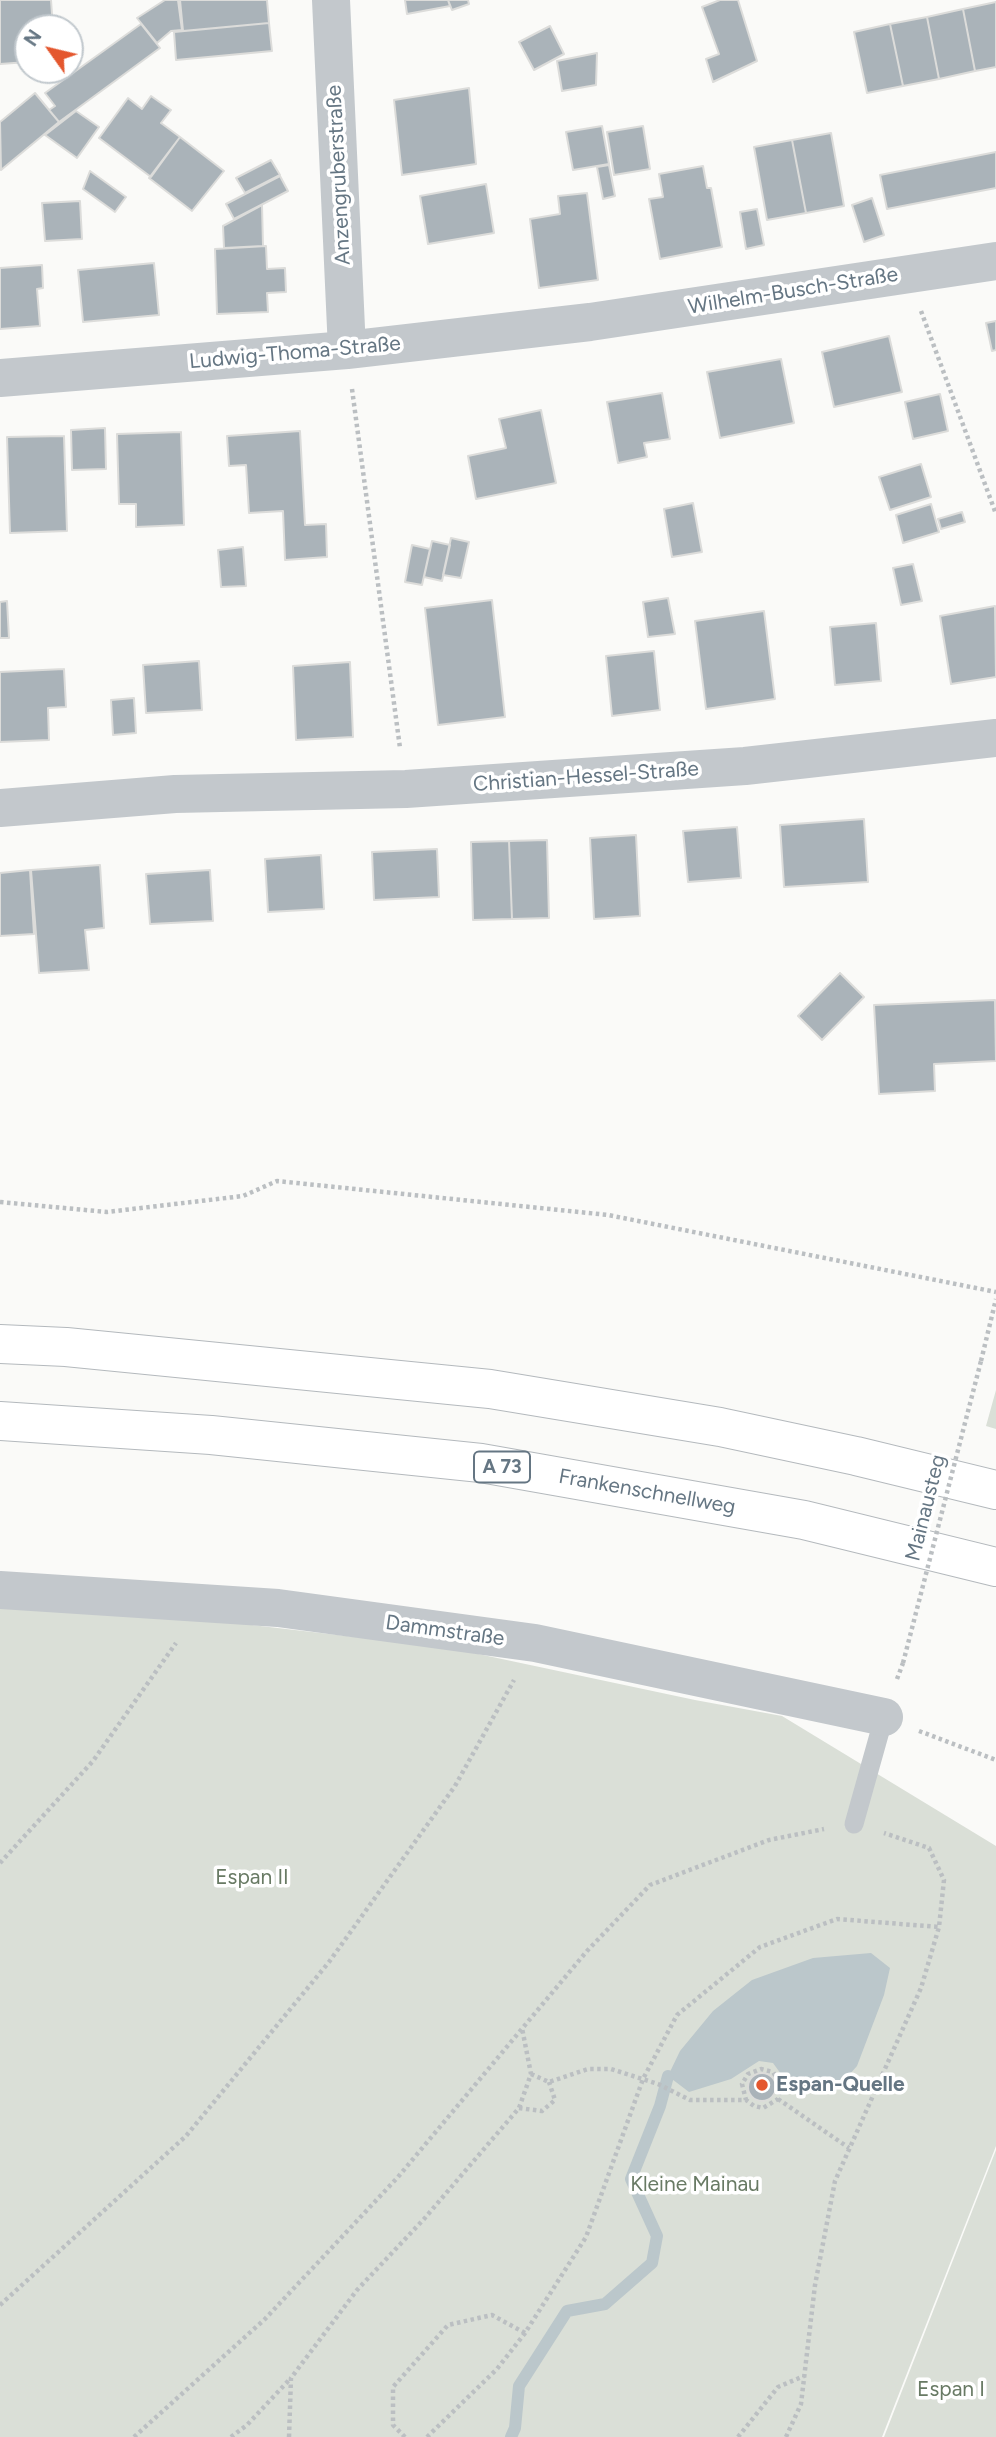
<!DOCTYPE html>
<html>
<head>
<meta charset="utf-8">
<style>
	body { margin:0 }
	#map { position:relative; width:996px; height:2437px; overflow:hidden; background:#fafaf8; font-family:Figtree,sans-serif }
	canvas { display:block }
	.north { position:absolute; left:14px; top:14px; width:70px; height:70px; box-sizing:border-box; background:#fff; border:2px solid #c1c8cd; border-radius:50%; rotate:304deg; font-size:19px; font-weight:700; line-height:28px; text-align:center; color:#657683 }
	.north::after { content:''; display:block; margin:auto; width:24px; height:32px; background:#e4572e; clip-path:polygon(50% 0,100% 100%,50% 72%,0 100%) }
</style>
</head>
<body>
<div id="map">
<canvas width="996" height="2437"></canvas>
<div class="north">N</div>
</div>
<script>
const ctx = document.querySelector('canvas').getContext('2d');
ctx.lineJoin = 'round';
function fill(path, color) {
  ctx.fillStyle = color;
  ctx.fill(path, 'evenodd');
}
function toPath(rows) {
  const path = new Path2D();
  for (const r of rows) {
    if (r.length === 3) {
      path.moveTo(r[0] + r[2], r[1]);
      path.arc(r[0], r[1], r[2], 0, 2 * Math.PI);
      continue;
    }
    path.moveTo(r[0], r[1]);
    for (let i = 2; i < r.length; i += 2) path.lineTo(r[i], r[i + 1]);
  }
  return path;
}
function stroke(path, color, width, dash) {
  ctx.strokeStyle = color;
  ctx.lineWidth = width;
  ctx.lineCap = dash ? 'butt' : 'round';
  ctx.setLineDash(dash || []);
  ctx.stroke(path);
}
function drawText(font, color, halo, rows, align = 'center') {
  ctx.font = font + ' Figtree,sans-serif';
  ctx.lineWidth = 7;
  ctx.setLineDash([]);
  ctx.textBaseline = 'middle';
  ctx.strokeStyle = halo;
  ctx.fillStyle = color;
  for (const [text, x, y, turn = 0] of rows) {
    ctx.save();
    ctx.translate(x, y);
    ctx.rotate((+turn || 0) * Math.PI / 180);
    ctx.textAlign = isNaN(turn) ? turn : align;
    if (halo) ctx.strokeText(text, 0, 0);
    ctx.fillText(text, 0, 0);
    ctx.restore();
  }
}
const green = toPath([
	[996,1390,996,1429,986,1426],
	[0,1606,200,1619,450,1648,695,1700,782,1716,996,1846,996,2146,882,2437,0,2437],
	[996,2150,996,2437,884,2437]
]);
const water = toPath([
	[871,1953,890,1968,884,1995,857,2066,839,2086,789,2085,773,2063,759,2061,731,2079,689,2092,668,2076,680,2051,713,2011,752,1980,813,1958]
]);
const stream = toPath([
	[511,2437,515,2428,519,2386,567,2311,605,2304,652,2263,657,2236,631,2179,660,2106,668,2076]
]);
const building = toPath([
	[0,0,51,0,53,28,28,28,28,62,0,64,0,0],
	[165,0,178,0,182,30,171,31,157,43,137,18,165,0],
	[180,0,267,0,269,23,183,31,180,0],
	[405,0,448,0,450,6,407,14,405,0],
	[448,0,468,0,469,4,452,10,448,0],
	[720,0,738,0,757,61,713,82,706,59,719,54,702,7,720,0],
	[996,2,996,67,975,71,963,9,996,2],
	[963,9,975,71,939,79,927,17,963,9],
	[927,17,939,79,903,86,890,24,927,17],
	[269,23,272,51,176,60,174,32,269,23],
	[141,24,160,48,59,122,49,110,55,106,45,93,141,24],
	[890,24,903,86,867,93,854,32,890,24],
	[550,26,564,54,534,70,519,42,550,26],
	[597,53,596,85,562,91,557,61,597,53],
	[469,88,476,164,402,175,394,100,469,88],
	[35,93,59,122,1,170,0,122,35,93],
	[151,96,171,110,161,123,180,137,151,177,99,138,128,98,142,109,151,96],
	[76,111,99,127,77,158,45,135,76,111],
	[602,126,609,164,573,170,566,132,602,126],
	[643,126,650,169,614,175,607,132,643,126],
	[831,133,844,206,806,213,792,140,831,133],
	[180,137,224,171,192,211,149,178,180,137],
	[792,140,806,213,767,220,754,147,792,140],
	[996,152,996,188,887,209,880,175,996,152],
	[271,160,280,175,245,193,236,178,271,160],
	[609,165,615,196,603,199,597,167,609,165],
	[703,166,707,188,711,188,722,247,660,259,649,199,663,197,659,174,703,166],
	[90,171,126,197,115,212,83,189,90,171],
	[280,176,288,191,234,219,226,204,280,176],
	[486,184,494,233,428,244,420,196,486,184],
	[587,193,598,280,539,288,530,219,560,214,558,196,587,193],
	[872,198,884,235,864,242,852,205,872,198],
	[80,201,82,239,45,241,42,203,80,201],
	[262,205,263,246,224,248,223,226,262,205],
	[757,209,764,245,746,249,740,212,757,209],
	[266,246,267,269,285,268,286,292,267,293,268,312,217,314,215,249,266,246],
	[154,263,159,315,83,322,78,270,154,263],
	[42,265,43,288,37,289,40,326,0,329,0,268,42,265],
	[996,321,996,350,992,351,986,323,996,321],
	[889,336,902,392,834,407,822,352,889,336],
	[781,359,794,423,720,438,707,372,781,359],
	[662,393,670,439,644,443,647,457,618,463,607,402,662,393],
	[940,394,948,431,913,439,905,402,940,394],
	[541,410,556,483,476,499,468,456,506,448,499,419,541,410],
	[105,428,106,469,72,470,71,430,105,428],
	[300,431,305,525,326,524,327,557,285,560,283,511,249,513,246,465,229,466,227,436,300,431],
	[181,432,184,525,136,527,136,504,119,504,117,434,181,432],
	[64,436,67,531,10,533,7,437,64,436],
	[921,464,931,497,890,510,879,477,921,464],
	[693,503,702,552,672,557,664,509,693,503],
	[931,504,939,532,903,543,896,515,931,504],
	[962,512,965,522,941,529,938,519,962,512],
	[451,538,469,542,461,578,443,575,451,538],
	[432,541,450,545,442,581,424,577,432,541],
	[412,545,430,549,422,585,405,582,412,545],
	[243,547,246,586,221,587,218,550,243,547],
	[913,564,922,601,901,605,893,568,913,564],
	[668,598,675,634,648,637,643,602,668,598],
	[492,600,505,717,438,725,425,608,492,600],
	[7,601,9,638,0,638,0,602,7,601],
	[995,606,996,677,951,684,940,616,995,606],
	[764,611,775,699,706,709,695,621,764,611],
	[876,623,881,681,835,685,830,627,876,623],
	[654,651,660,710,612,716,606,656,654,651],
	[199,661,202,710,146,713,143,665,199,661],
	[350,662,353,737,296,740,293,666,350,662],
	[64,669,66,707,48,708,49,740,0,742,0,672,64,669],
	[134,698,136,733,113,735,111,700,134,698],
	[864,819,868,882,784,887,780,825,864,819],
	[737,827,741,878,688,882,683,831,737,827],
	[636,835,640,916,594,919,590,838,636,835],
	[547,840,549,918,512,919,509,841,547,840],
	[509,841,512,919,473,920,471,842,509,841],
	[437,849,439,897,374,900,372,852,437,849],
	[321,855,324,909,268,912,265,859,321,855],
	[100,865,104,928,85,930,89,970,39,973,31,870,100,865],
	[30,870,34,934,0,936,0,873,30,870],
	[210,870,213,921,150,924,146,874,210,870],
	[840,973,864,997,822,1040,798,1016,840,973],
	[995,1000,996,1061,934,1064,935,1091,879,1094,874,1005,995,1000],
	[762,2087,14]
]);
const path = toPath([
	[921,311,996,514],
	[352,389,400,748],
	[0,1202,107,1212,243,1196,277,1181,608,1215,996,1292],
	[981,1361,996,1299],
	[897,1679,903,1663],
	[919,1731,996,1760],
	[0,1863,93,1761,176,1643],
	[531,2074,549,2082,588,2069,611,2069,658,2084,690,2100,746,2100,754,2106,763,2108,778,2099,781,2085,773,2072,761,2069,748,2074,742,2084,746,2100],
	[778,2099,849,2148],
	[519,2108,542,2111,555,2100,549,2082],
	[0,2305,186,2136,329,1962,455,1786,514,1680],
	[134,2437,265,2319,398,2177,587,1951,650,1885,769,1840,824,1829],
	[231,2437,247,2425,290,2379],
	[289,2437,291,2378,357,2290,424,2219,519,2108,531,2074,522,2028],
	[405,2437,393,2425,393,2387,448,2325,492,2315,525,2333],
	[427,2437,497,2369,525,2333,586,2237,643,2079,677,2015,760,1947,837,1919,939,1927],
	[738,2437,778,2387,804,2376],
	[786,2437,801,2404,815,2285,835,2181,921,1988,939,1927,944,1880,929,1848,884,1833]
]);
const lane = toPath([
	[854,1824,884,1717]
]);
const street = toPath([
	[331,0,347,350],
	[0,378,347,350,590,322,996,261],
	[0,808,175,794,406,789,745,766,996,738],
	[0,1590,278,1608,535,1643,884,1717]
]);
const highway = toPath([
	[0,1344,66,1347,490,1389,720,1427,856,1456,996,1490],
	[0,1421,211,1435,481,1463,804,1520,996,1567]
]);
const pathBridge = toPath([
	[903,1663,981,1361]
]);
const markers = [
	[762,2085,7,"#e4572e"]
];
const shields = [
	[502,1467,56]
];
const shieldNames = [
	["A 73",502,1467]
];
const streetNames = [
	["Anzengruberstraße",339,175,-93],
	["Wilhelm-Busch-Straße",793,291,-9],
	["Ludwig-Thoma-Straße",295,353,-5],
	["Christian-Hessel-Straße",586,777,-4],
	["Frankenschnellweg",647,1492,10],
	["Mainausteg",926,1508,-76],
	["Dammstraße",445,1631,8]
];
const parkNames = [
	["Espan II",252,1878],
	["Kleine Mainau",695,2185],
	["Espan I",951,2390]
];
const poiNames = [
	["Espan-Quelle",776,2085]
];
fill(green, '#dadfd7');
fill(water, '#bbc7cb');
stroke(stream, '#bbc7cb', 12);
fill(building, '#aab3b9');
stroke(building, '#dcdcda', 2);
stroke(highway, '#b4b9bd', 40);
stroke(path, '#bbbfc2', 4.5, [3.5, 3.5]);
stroke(lane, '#c3c8cc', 19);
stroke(street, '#c3c8cc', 38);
stroke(highway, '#fff', 38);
stroke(pathBridge, '#bbbfc2', 4.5, [3.5, 3.5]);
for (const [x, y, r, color] of markers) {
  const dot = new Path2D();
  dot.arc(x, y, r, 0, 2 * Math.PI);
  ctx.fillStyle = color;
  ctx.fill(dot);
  stroke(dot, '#fff', 2.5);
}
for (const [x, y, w] of shields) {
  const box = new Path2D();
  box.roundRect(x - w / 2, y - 15.5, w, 31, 5);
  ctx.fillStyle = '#fff';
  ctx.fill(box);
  stroke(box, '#657683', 2);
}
drawText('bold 19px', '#657683', null, shieldNames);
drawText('21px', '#657683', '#fff', streetNames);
drawText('21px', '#687a64', '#fff', parkNames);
drawText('bold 21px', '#657683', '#fff', poiNames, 'left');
</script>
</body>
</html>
